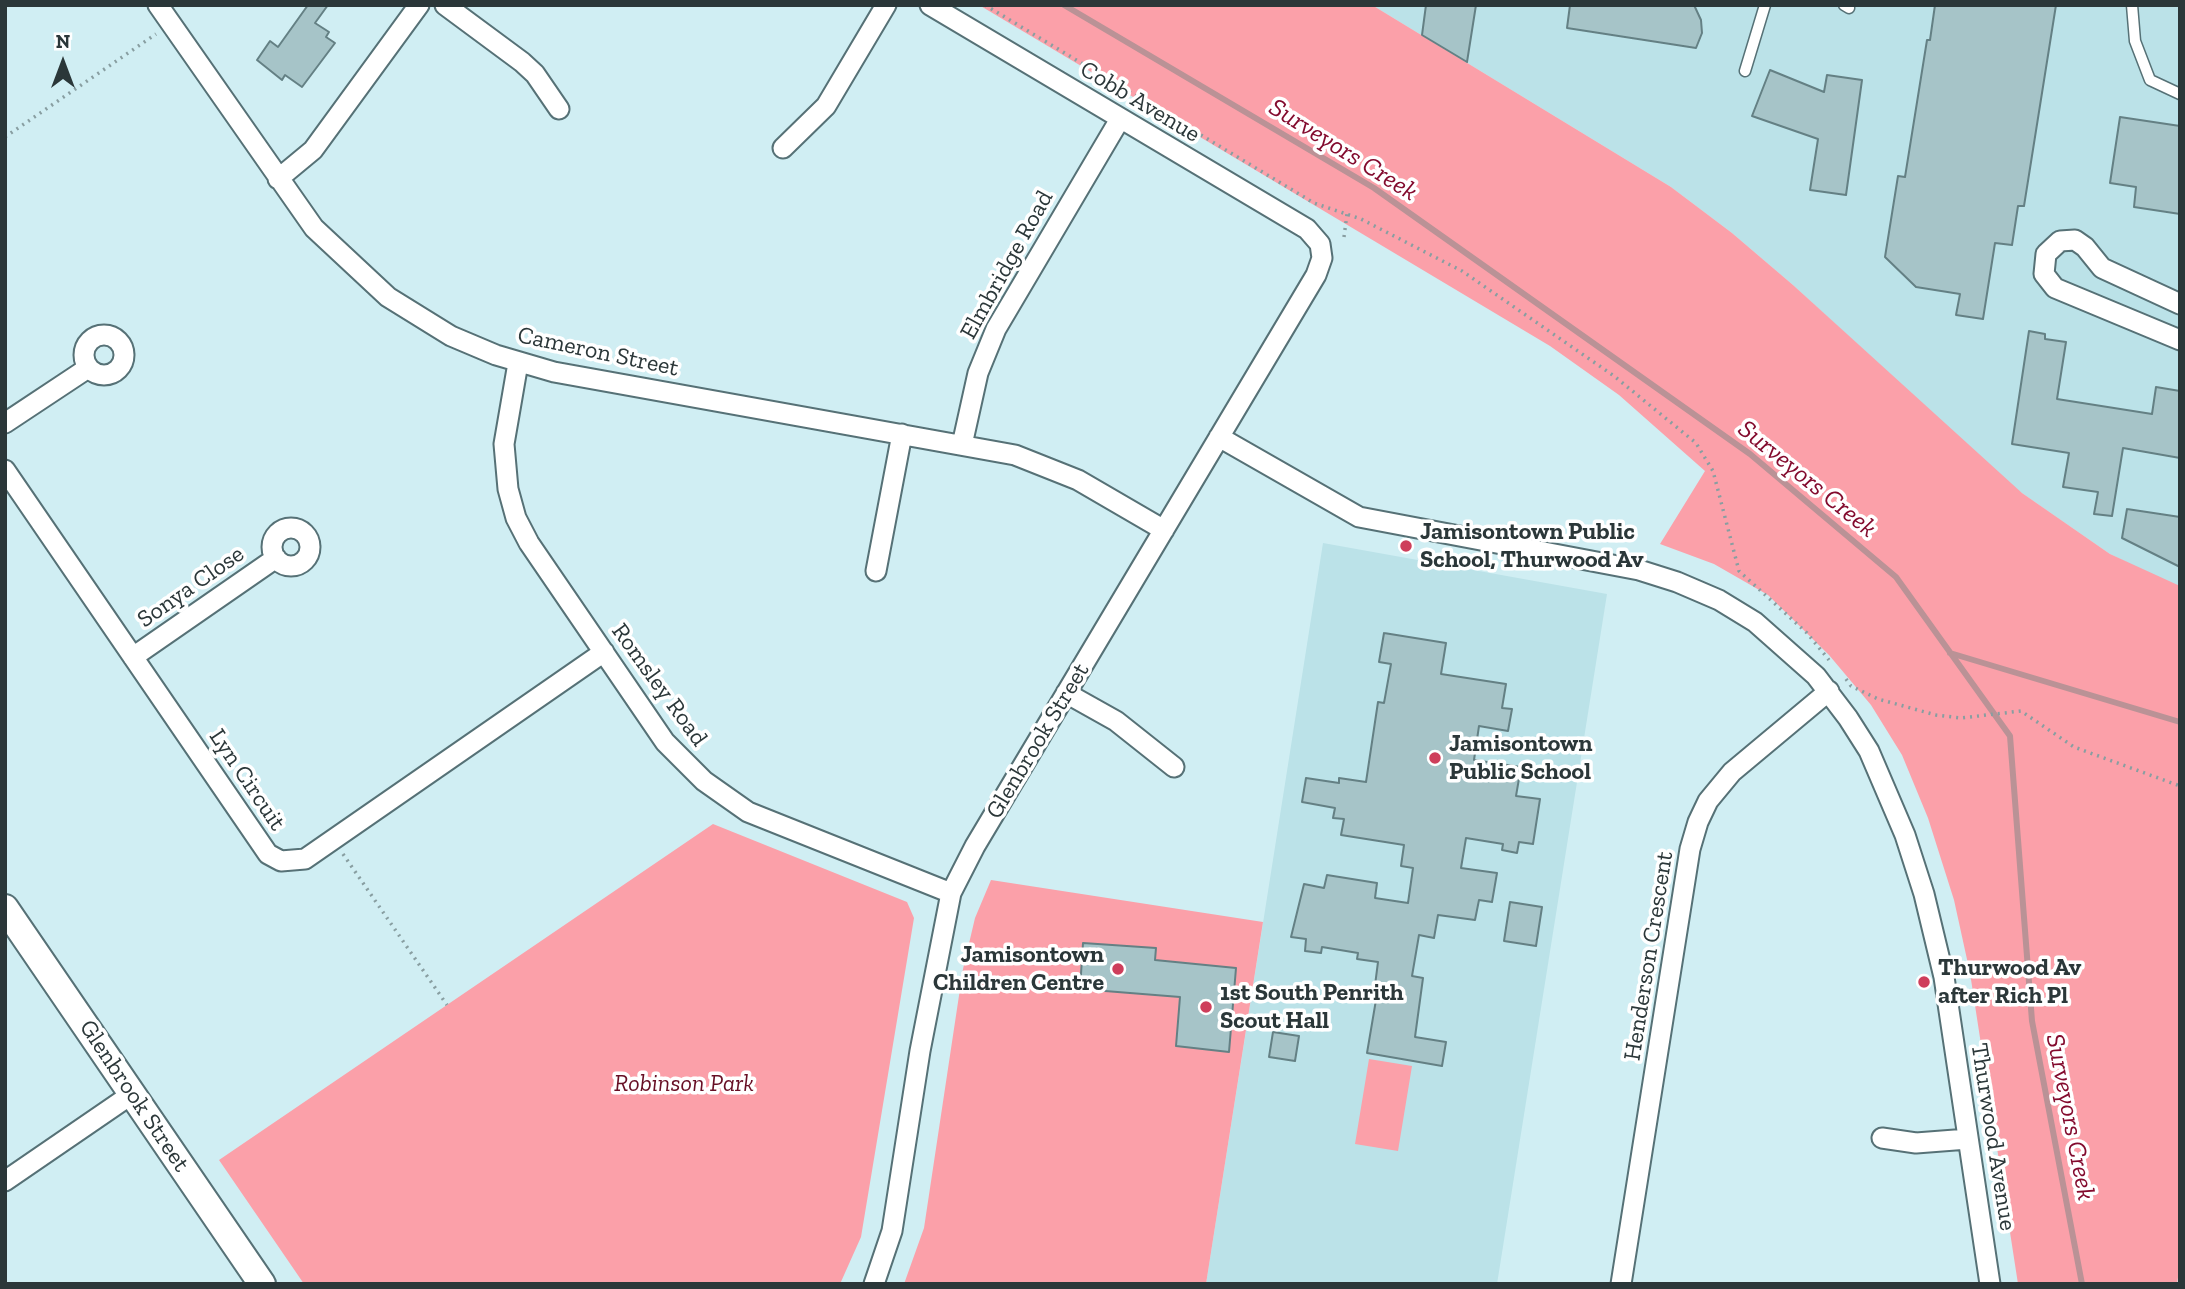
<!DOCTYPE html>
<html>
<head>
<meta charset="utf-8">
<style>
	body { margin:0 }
	#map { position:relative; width:2185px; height:1289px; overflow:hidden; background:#d0eef3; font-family:"Zilla Slab",serif }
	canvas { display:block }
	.frame { position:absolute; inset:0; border:7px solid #2b3739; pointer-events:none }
	.north { position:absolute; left:28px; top:28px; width:70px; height:70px; -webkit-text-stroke:5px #fff; paint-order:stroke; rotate:0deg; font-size:19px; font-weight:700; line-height:28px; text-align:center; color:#2b3739 }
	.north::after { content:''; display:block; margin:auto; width:24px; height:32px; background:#2b3739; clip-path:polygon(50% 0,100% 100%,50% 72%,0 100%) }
</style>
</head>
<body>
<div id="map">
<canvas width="2185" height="1289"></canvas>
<div class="frame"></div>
<div class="north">N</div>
</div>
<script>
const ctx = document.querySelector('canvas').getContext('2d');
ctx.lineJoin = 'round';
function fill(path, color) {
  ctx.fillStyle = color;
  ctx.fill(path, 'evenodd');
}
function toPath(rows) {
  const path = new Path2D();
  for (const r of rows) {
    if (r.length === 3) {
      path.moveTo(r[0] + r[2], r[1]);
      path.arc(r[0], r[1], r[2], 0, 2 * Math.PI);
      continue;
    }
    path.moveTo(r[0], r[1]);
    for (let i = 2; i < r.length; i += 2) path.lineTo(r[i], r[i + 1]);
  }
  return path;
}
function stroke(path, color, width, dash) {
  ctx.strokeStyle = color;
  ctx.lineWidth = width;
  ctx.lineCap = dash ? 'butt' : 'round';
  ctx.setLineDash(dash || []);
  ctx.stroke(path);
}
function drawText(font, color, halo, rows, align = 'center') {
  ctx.font = font + ' "Zilla Slab",serif';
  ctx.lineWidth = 7;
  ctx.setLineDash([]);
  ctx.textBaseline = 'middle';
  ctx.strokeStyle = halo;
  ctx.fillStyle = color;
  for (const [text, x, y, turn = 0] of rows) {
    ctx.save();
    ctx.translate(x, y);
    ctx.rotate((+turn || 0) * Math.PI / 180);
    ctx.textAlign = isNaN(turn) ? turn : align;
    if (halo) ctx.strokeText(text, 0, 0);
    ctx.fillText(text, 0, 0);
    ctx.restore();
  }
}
const built = toPath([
	[1372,5,2180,5,2180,589,2110,554,2006,482,1793,285,1732,233,1671,187],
	[1323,543,1607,594,1497,1284,1206,1284]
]);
const green = toPath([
	[979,5,1372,5,1671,187,1732,233,1793,285,2022,493,2110,554,2180,586,2180,1264,2177,1284,2018,1284,1970,973,1954,900,1928,818,1902,755,1871,705,1829,655,1768,595,1714,564,1660,544,1705,471,1619,395,1550,346],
	[713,824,907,902,914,918,861,1237,840,1284,304,1284,219,1160],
	[991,880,1263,922,1206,1284,904,1284,924,1228,963,969,975,918],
	[1369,1059,1412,1066,1398,1151,1355,1144]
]);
const stream = toPath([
	[1064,5,1374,188,1750,454,1896,577,2010,736,2032,1021,2082,1284],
	[1950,653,2180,722]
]);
const building = toPath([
	[308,5,328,5,315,23,329,32,326,37,335,43,302,87,285,75,282,80,257,60,270,41,278,47,308,5],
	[1426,5,1476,5,1467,62,1422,35,1426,5],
	[1570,5,1694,5,1701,20,1702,33,1696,48,1567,28,1570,5],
	[1935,5,2056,5,2024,206,2018,206,2012,245,1995,243,1983,319,1956,315,1960,294,1916,287,1885,257,1898,176,1905,177,1927,40,1930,40,1935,5],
	[1770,70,1824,92,1827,75,1862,80,1846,195,1810,190,1818,139,1752,116,1770,70],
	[2120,117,2180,126,2180,214,2134,207,2136,187,2110,183,2120,117],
	[2029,331,2045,334,2045,339,2066,342,2057,399,2152,414,2156,387,2180,391,2180,458,2123,448,2112,516,2094,514,2098,492,2063,487,2069,453,2012,444,2029,331],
	[2127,509,2180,517,2180,567,2122,538,2127,509],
	[1384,633,1446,643,1441,674,1506,684,1502,708,1512,709,1508,731,1479,726,1474,760,1521,767,1516,796,1540,799,1533,844,1519,842,1517,853,1502,850,1503,844,1466,838,1461,868,1497,873,1492,902,1479,900,1475,920,1438,915,1434,938,1419,935,1412,976,1423,978,1415,1037,1446,1042,1442,1066,1367,1053,1377,994,1374,993,1378,962,1357,959,1358,953,1322,947,1321,953,1305,951,1306,939,1291,937,1304,884,1324,888,1327,875,1377,883,1375,898,1408,903,1413,868,1401,866,1404,845,1341,835,1344,819,1333,818,1335,808,1302,802,1306,778,1339,783,1339,778,1366,782,1378,702,1384,703,1391,664,1379,662,1384,633],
	[1510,902,1542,907,1536,946,1504,941,1510,902],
	[1083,943,1156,948,1155,960,1236,968,1229,1052,1176,1046,1180,997,1080,989,1083,943],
	[1273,1032,1299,1036,1295,1061,1269,1057,1273,1032]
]);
const path = toPath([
	[985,5,1314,203,1361,219,1462,271,1614,376,1696,443,1713,471,1739,571,1807,633,1829,660],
	[5,137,156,34],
	[1344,237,1347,214],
	[1846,679,1851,686,1878,699,1936,715,1961,718,2021,711,2074,747,2180,786],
	[343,854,447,1005]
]);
const lane = toPath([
	[1844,5,1849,8],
	[2132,5,2135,41,2150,80,2180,94],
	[1745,71,1765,5]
]);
const street = toPath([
	[158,5,314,228,388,297,451,336,496,355,554,372,1015,455,1078,480,1164,530],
	[445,5,522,62,535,74,559,109],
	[783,148,826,106,886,5],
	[278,179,313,150,419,5],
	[2180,304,2102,268,2085,247,2075,240,2060,241,2046,254,2044,274,2055,288,2180,340],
	[104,355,20],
	[518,363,504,444,508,489,516,518,529,543,665,742,704,781,748,812,951,893],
	[5,423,88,368],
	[1219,437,1359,517,1639,570,1677,582,1719,600,1755,622,1816,676,1848,718,1869,751,1905,835,1924,894,1944,977,1990,1284],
	[962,445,978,373,996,329,1120,119],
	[5,470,268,854,281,861,305,859,604,652],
	[291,547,19],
	[876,571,902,434],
	[133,657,276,558],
	[1066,693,1116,721,1174,767],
	[1882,1138,1916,1143,1968,1139],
	[5,1181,132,1094],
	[874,1284,892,1231,920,1051,951,893,975,846,1316,275,1322,258,1320,244,1307,229,930,5],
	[1621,1284,1690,849,1698,822,1708,801,1732,772,1829,691]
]);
const secondary = toPath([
	[5,908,262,1284]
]);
const markers = [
	[1406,546,7,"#ce3e5b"],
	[1435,758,7,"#ce3e5b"],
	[1118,969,7,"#ce3e5b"],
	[1924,982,7,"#ce3e5b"],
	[1206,1007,7,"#ce3e5b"]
];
const streetNames = [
	["Cobb Avenue",1140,102,31],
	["Elmbridge Road",1007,265,-61],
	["Cameron Street",598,352,12],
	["Sonya Close",191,587,-35],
	["Romsley Road",659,685,54],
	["Glenbrook Street",1038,741,-59],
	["Lyn Circuit",247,780,56],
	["Henderson Crescent",1649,956,-81],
	["Glenbrook Street",134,1096,56],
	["Thurwood Avenue",1993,1137,81]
];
const poiNames = [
	["Jamisontown Public",1420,532],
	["School, Thurwood Av",1420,560],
	["Jamisontown",1449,744],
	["Public School",1449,772],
	["Jamisontown",1104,955,"right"],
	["Children Centre",1104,983,"right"],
	["Thurwood Av",1938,968],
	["after Rich Pl",1938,996],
	["1st South Penrith",1220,993],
	["Scout Hall",1220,1021]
];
const parkNames = [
	["Robinson Park",684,1084]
];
const waterNames = [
	["Surveyors Creek",1343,150,32],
	["Surveyors Creek",1807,479,39],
	["Surveyors Creek",2070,1117,79]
];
fill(built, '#bbe2e8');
fill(green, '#fba0a9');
stroke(stream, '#ba9296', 6);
fill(building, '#a6c4c8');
stroke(building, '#648084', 2);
stroke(lane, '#567176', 13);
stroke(street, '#567176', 23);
stroke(secondary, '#567176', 30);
stroke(path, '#889ea1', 3.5, [2, 5]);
stroke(lane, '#fff', 10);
stroke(street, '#fff', 19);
stroke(secondary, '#fff', 26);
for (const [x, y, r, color] of markers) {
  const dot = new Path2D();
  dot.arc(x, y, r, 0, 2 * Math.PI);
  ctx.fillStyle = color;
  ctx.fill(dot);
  stroke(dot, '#fff', 2.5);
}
drawText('24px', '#2b3739', '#fff', streetNames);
drawText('bold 24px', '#2b3739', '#fff', poiNames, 'left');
drawText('italic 24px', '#670f25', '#fff', parkNames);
drawText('italic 26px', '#830b2e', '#fff', waterNames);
</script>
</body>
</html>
